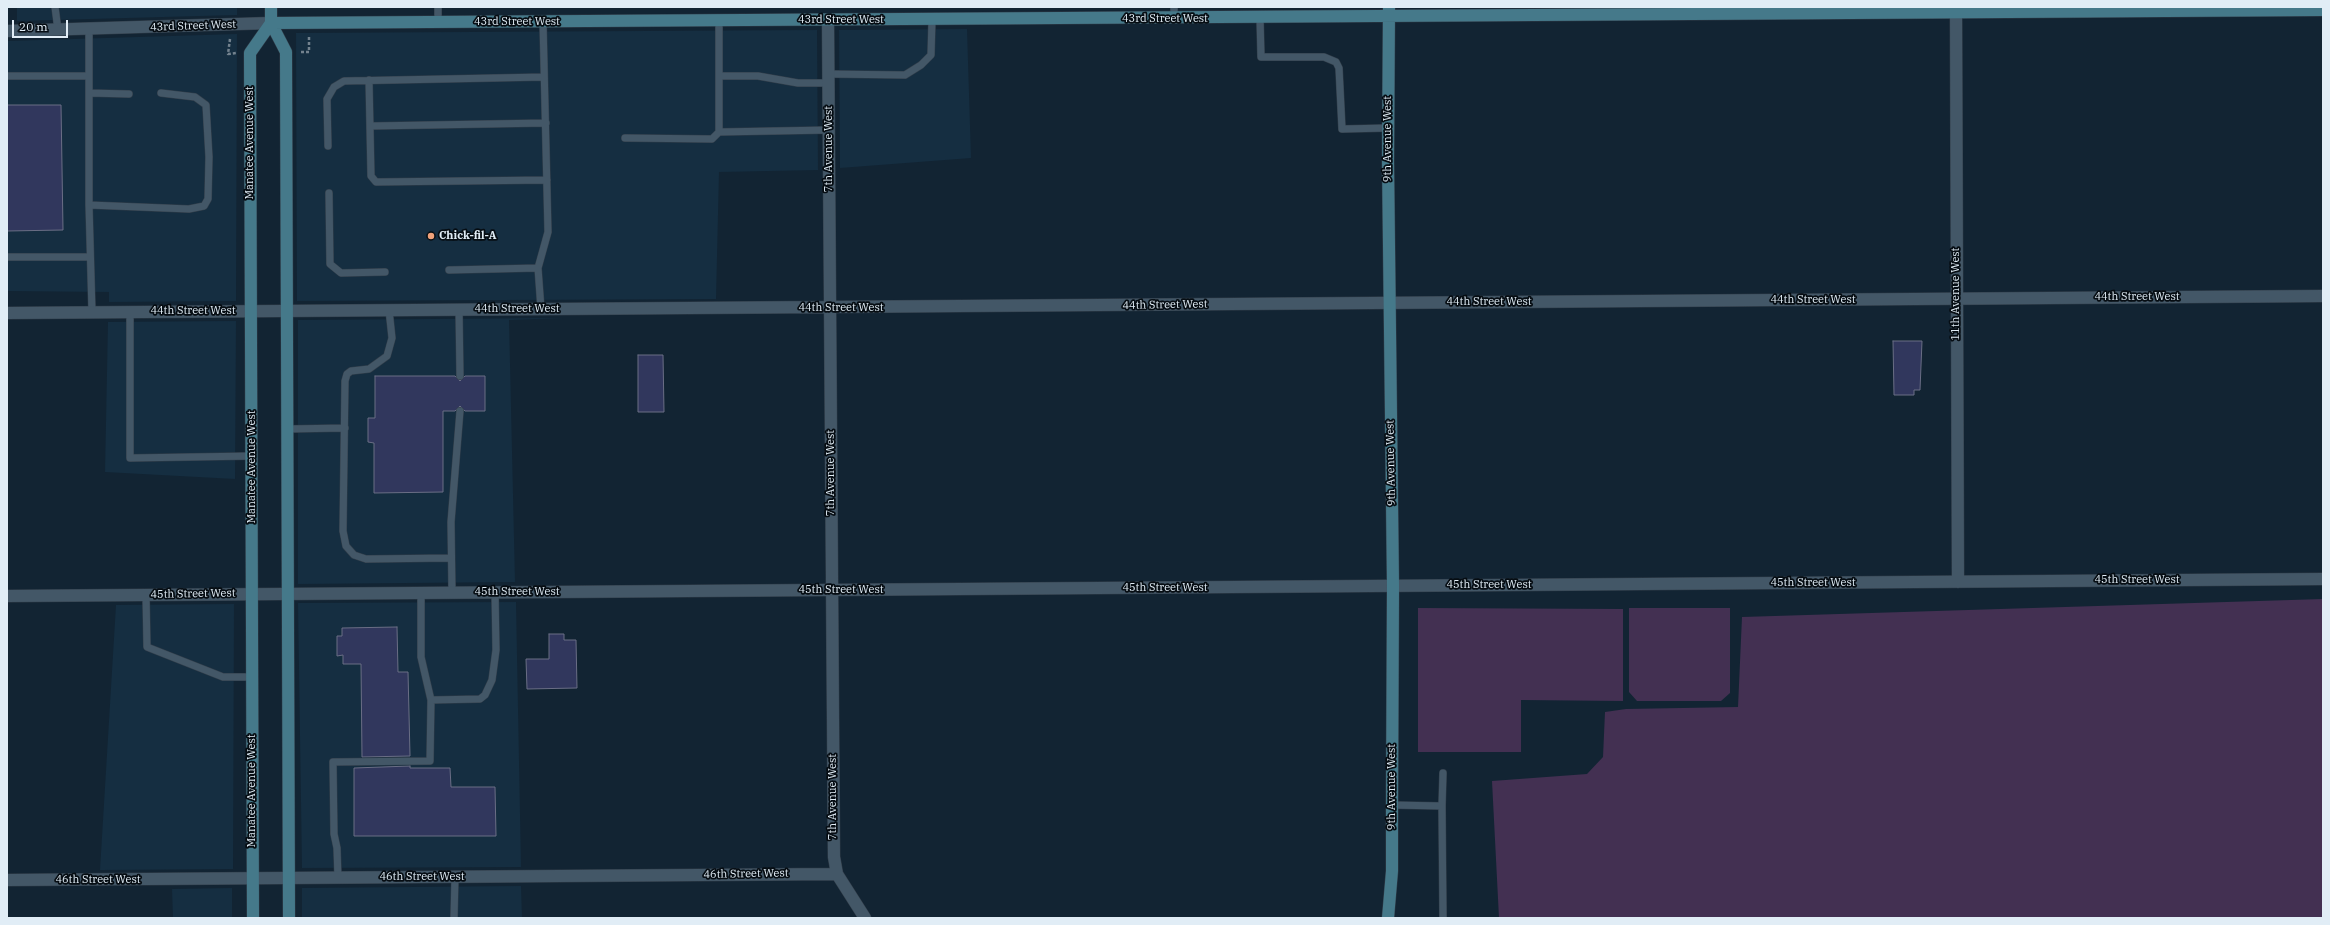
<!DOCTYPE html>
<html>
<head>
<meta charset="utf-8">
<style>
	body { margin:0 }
	#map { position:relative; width:2330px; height:925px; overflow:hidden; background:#122433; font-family:"IBM Plex Serif",serif }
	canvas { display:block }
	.frame { position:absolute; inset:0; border:8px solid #e1edf6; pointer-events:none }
	.scale { position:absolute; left:12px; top:20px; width:56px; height:18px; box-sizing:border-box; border:2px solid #e1edf6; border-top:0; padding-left:5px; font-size:12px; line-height:14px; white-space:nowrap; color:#e1edf6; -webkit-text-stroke:3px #060d13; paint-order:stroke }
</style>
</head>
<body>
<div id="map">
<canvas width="2330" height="925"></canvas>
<div class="frame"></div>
<div class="scale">20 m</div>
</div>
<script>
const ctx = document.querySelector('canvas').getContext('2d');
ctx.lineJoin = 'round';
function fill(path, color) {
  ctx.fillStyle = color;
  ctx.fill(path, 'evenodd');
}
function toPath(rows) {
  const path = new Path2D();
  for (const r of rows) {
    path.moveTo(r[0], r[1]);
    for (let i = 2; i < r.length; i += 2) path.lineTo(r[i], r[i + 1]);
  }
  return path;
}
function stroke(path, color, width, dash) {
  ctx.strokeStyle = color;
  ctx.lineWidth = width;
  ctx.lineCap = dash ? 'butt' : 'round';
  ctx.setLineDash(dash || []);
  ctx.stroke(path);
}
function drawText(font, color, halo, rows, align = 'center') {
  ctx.font = font + ' "IBM Plex Serif",serif';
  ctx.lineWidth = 3.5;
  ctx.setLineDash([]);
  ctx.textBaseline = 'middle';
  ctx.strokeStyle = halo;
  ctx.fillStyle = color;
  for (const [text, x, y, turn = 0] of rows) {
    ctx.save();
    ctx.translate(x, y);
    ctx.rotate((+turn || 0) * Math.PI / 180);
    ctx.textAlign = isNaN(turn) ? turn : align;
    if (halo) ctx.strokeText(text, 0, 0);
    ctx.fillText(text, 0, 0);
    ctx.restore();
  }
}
const built = toPath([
	[17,7,237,7,237,15,17,21],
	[967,29,971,158,840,168,839,30],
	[817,30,818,170,719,172,716,299,297,301,296,33],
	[237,34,236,301,109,302,109,292,7,291,7,41],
	[563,318,509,320,515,582,298,584,298,320],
	[236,321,235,479,105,472,108,322],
	[516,602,521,867,302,868,298,603],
	[234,604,233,869,100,870,116,605],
	[521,886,522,918,302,918,302,888],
	[232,888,232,918,173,918,172,889]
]);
const green = toPath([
	[2323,599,2323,918,1499,918,1492,781,1587,774,1603,757,1605,712,1626,709,1738,707,1742,617],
	[1418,608,1623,609,1623,701,1521,700,1521,752,1418,752],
	[1629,608,1730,608,1730,693,1721,701,1637,701,1629,692]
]);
const building = toPath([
	[7,105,61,105,63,230,7,231,7,105],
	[1893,341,1922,341,1920,390,1914,390,1914,395,1894,395,1893,341],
	[638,355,663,355,664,412,638,412,638,355],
	[375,376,455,376,460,381,465,376,485,376,485,411,465,411,460,406,455,411,443,411,443,492,374,493,374,443,368,442,368,418,375,418,375,376],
	[397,627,398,672,408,672,410,756,362,757,361,664,343,664,343,655,337,656,337,636,342,636,342,628,397,627],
	[549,634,564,634,564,640,576,640,577,688,527,689,526,659,549,659,549,634],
	[410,766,410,768,450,768,451,787,495,787,496,836,354,836,354,768,410,766]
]);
const path = toPath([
	[230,39,228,54,236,53],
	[301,52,309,52,309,37]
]);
const lane = toPath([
	[55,7,58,30],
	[1260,18,1261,57,1324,57,1336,62,1339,68,1342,129,1388,128],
	[1174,19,1174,7],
	[719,21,719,132,829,130],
	[438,22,438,7],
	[828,74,905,75,921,65,931,55,932,20],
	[7,76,89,76],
	[719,76,758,76,798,83,828,83],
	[369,80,371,176,376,182,547,180],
	[89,93,129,94],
	[371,126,546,123],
	[625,138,712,139,719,132],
	[328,146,327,99,334,87,344,81,544,77],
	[329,193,330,264,341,273,385,272],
	[89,205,89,29],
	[7,257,90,257],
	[449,270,538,268],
	[459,309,460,376],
	[541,309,538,268,548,232,543,22],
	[389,310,392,338,387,356,369,369,351,371,347,374,345,381,343,531,346,546,354,555,366,559,451,558],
	[92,312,89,205,189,209,204,206,208,199,209,157,206,105,195,97,161,93],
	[130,312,130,458,252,456],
	[287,429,345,428],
	[452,592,451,522,460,411],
	[146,595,147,647,223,677,252,677],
	[431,700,480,699,485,695,492,680,496,650,495,592],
	[1392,805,1442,806,1443,918],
	[1442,806,1443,773],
	[338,878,337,848,334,834,333,762,430,761,431,700,421,657,421,593],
	[454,918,455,877]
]);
const street = toPath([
	[1956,7,1958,582],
	[828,20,834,857,837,874,865,918],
	[7,31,271,23],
	[7,313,2323,296],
	[7,596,2323,579],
	[7,880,837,874]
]);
const secondary = toPath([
	[271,7,271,23,286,52,289,918],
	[271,23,2323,10],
	[253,918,250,53,271,23],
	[1388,918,1392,871,1392,805,1393,586,1388,161,1389,7]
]);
const markers = [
	[431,236,4,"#f0a27a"]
];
const streetNames = [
	["43rd Street West",1165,19],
	["43rd Street West",841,20],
	["43rd Street West",517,22],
	["43rd Street West",193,26,-2],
	["9th Avenue West",1388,139,-90],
	["Manatee Avenue West",250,143,-90],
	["7th Avenue West",829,149,-90],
	["11th Avenue West",1956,294,-90],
	["44th Street West",2137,297],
	["44th Street West",1813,300],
	["44th Street West",1489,302],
	["44th Street West",1165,305,-1],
	["44th Street West",841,308],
	["44th Street West",517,309],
	["44th Street West",193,311],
	["9th Avenue West",1391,463,-91],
	["Manatee Avenue West",252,467,-90],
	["7th Avenue West",831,473,-90],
	["45th Street West",2137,580],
	["45th Street West",1813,583],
	["45th Street West",1489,585],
	["45th Street West",1165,588],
	["45th Street West",841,590],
	["45th Street West",517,592],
	["45th Street West",193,594,-1],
	["9th Avenue West",1392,787,-90],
	["Manatee Avenue West",252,791,-90],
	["7th Avenue West",833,797,-90],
	["46th Street West",746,874,-1],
	["46th Street West",422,877],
	["46th Street West",98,880]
];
const poiNames = [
	["Chick-fil-A",439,236]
];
fill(built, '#152e41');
fill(green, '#433052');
fill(building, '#31375d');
stroke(building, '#6a6e85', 1);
stroke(lane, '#323e4a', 8);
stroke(street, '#323e4a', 13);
stroke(secondary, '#323e4a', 13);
stroke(path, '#73828e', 2.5, [3, 2]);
stroke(lane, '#435767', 7);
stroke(street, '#435767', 12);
stroke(secondary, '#45798a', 12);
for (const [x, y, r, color] of markers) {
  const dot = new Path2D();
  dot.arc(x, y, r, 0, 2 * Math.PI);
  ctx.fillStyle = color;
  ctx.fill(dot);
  stroke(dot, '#060d13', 1.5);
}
drawText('11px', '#e1edf6', '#060d13', streetNames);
drawText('bold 11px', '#e1edf6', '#060d13', poiNames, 'left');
</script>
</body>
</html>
